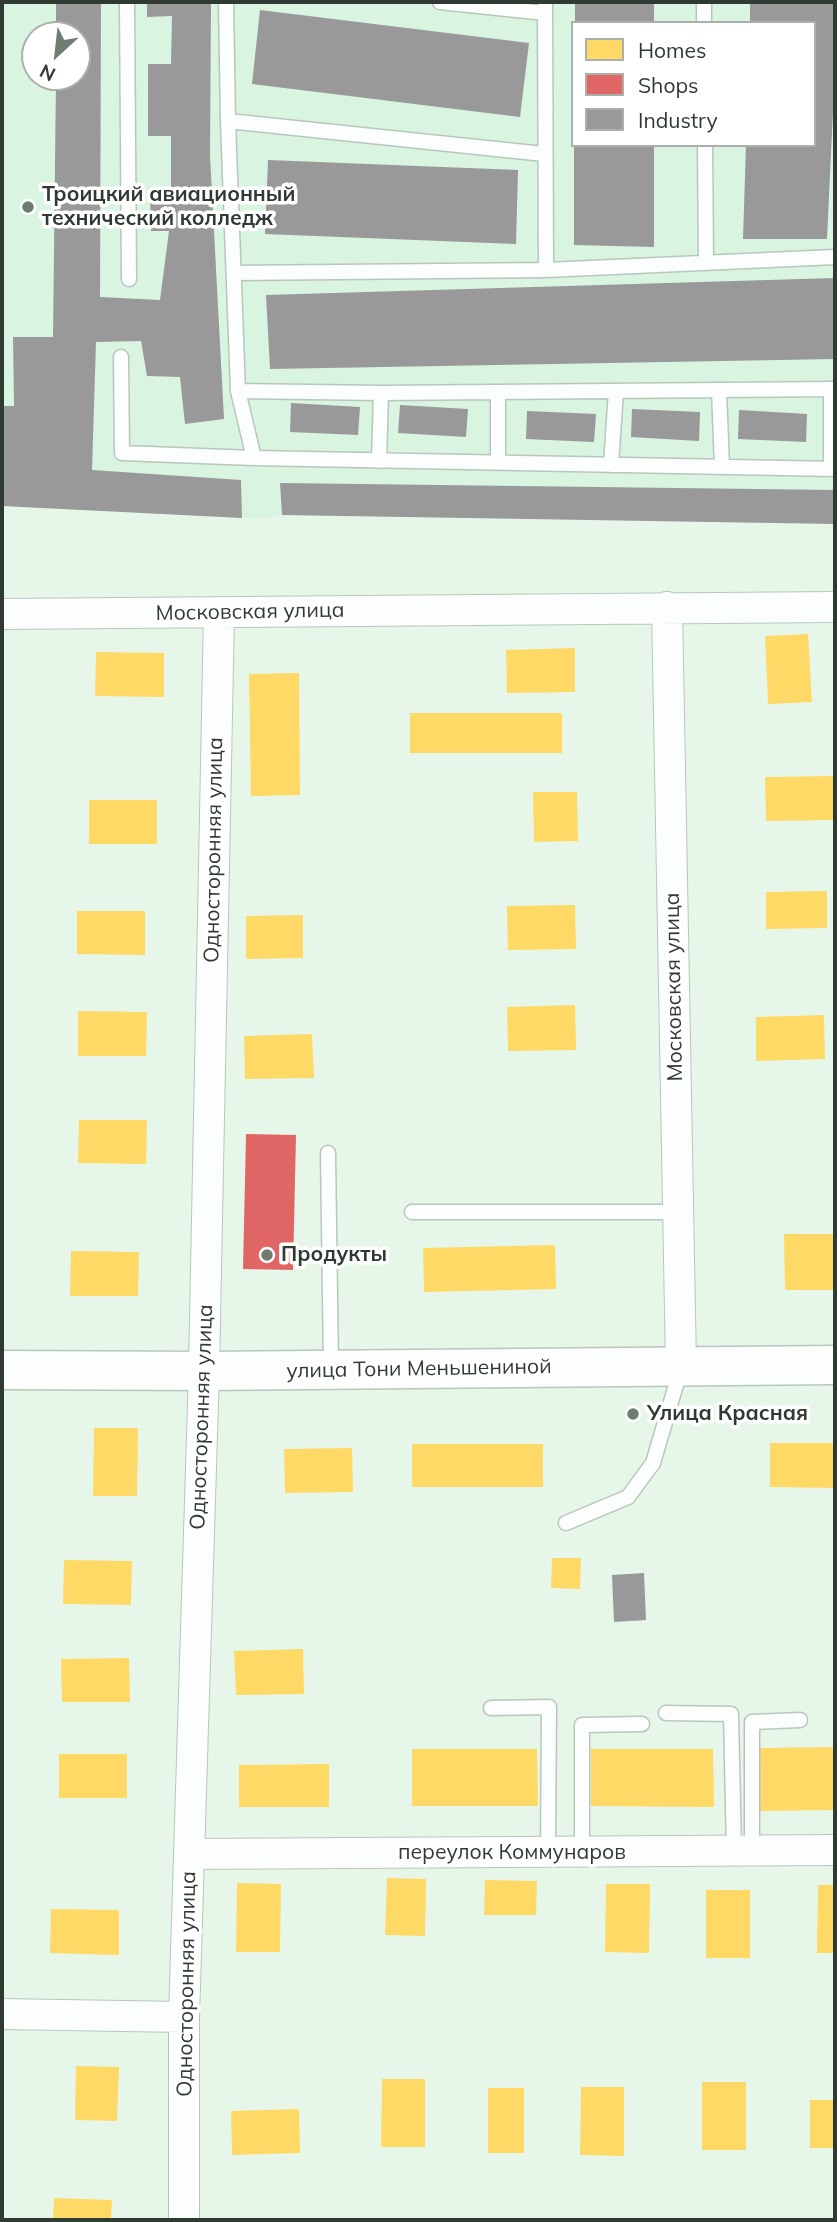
<!DOCTYPE html>
<html>
<head>
<meta charset="utf-8">
<style>
	body { margin:0 }
	#map { position:relative; width:837px; height:2222px; overflow:hidden; background:#e6f7ea; font-family:Mulish,sans-serif }
	canvas { display:block }
	.frame { position:absolute; inset:0; border:4px solid #2f3a32; pointer-events:none }
	.legend { position:absolute; left:571px; top:21px; width:245px; height:126px; box-sizing:border-box; background:#fff; border:2px solid #acb0ad; margin:0; padding:9px 12px; list-style:none; font-size:21px; color:#2f3a32 }
	.legend li { display:flex; align-items:center; gap:14px; height:35px }
	.legend b { width:35px; border:2px solid #acb0ad }
	.north { position:absolute; left:21px; top:21px; width:70px; height:70px; box-sizing:border-box; background:#fff; border:2px solid #acb0ad; border-radius:50%; rotate:207deg; font-size:19px; font-weight:700; line-height:28px; text-align:center; color:#2f3a32 }
	.north::after { content:''; display:block; margin:auto; width:24px; height:32px; background:#6f7c72; clip-path:polygon(50% 0,100% 100%,50% 72%,0 100%) }
</style>
</head>
<body>
<div id="map">
<canvas width="837" height="2222"></canvas>
<div class="frame"></div>
<ul class="legend">
<li><b style="height:19px;background:#ffd966"></b>Homes</li>
<li><b style="height:19px;background:#e06666"></b>Shops</li>
<li><b style="height:19px;background:#999"></b>Industry</li>
</ul>
<div class="north">N</div>
</div>
<script>
const ctx = document.querySelector('canvas').getContext('2d');
ctx.lineJoin = 'round';
function fill(path, color) {
  ctx.fillStyle = color;
  ctx.fill(path, 'evenodd');
}
function toPath(rows) {
  const path = new Path2D();
  for (const r of rows) {
    path.moveTo(r[0], r[1]);
    for (let i = 2; i < r.length; i += 2) path.lineTo(r[i], r[i + 1]);
  }
  return path;
}
function stroke(path, color, width, dash) {
  ctx.strokeStyle = color;
  ctx.lineWidth = width;
  ctx.lineCap = dash ? 'butt' : 'round';
  ctx.setLineDash(dash || []);
  ctx.stroke(path);
}
function drawText(font, color, halo, rows, align = 'center') {
  ctx.font = font + ' Mulish,sans-serif';
  ctx.lineWidth = 7;
  ctx.setLineDash([]);
  ctx.textBaseline = 'middle';
  ctx.strokeStyle = halo;
  ctx.fillStyle = color;
  for (const [text, x, y, turn = 0] of rows) {
    ctx.save();
    ctx.translate(x, y);
    ctx.rotate((+turn || 0) * Math.PI / 180);
    ctx.textAlign = isNaN(turn) ? turn : align;
    if (halo) ctx.strokeText(text, 0, 0);
    ctx.fillText(text, 0, 0);
    ctx.restore();
  }
}
const built = toPath([
	[2,2,835,2,835,524,282,515,267,518,242,518,54,508,52,454,2,450],
	[573,23,814,23,814,145,573,145],
	[35,35,77,35,77,77,35,77]
]);
const homes = toPath([
	[808,634,812,702,768,704,765,636],
	[575,648,575,692,507,693,506,650],
	[96,652,164,653,164,697,95,696],
	[299,673,300,795,251,796,249,674],
	[410,713,562,713,562,753,410,753],
	[833,776,834,820,766,821,765,777],
	[533,792,577,792,578,841,534,842],
	[89,800,157,800,157,844,89,844],
	[827,891,827,928,766,929,766,892],
	[575,905,576,949,508,950,507,906],
	[77,911,145,911,145,955,77,954],
	[303,915,303,958,246,959,246,916],
	[575,1005,576,1050,508,1051,507,1007],
	[78,1011,147,1012,146,1056,78,1056],
	[824,1015,825,1059,756,1061,756,1017],
	[312,1034,314,1078,245,1079,244,1036],
	[79,1120,147,1120,146,1164,78,1163],
	[784,1234,835,1234,835,1290,785,1290],
	[555,1245,556,1289,424,1292,423,1248],
	[71,1251,139,1252,138,1296,70,1296],
	[94,1428,138,1428,137,1496,93,1496],
	[770,1443,835,1443,835,1488,770,1487],
	[412,1444,543,1444,543,1487,412,1487],
	[352,1448,353,1492,285,1493,284,1449],
	[552,1558,581,1558,580,1589,551,1588],
	[64,1560,132,1561,131,1605,63,1604],
	[303,1649,304,1694,236,1695,234,1651],
	[129,1658,130,1702,62,1702,61,1659],
	[835,1747,835,1810,758,1811,757,1748],
	[412,1749,537,1749,538,1806,412,1806],
	[591,1749,713,1749,714,1807,591,1806],
	[59,1754,127,1754,127,1798,59,1798],
	[329,1764,329,1807,239,1807,239,1765],
	[387,1878,426,1879,425,1936,385,1935],
	[485,1880,537,1881,536,1915,484,1915],
	[237,1883,281,1884,280,1952,236,1952],
	[606,1884,650,1884,649,1953,605,1952],
	[818,1885,835,1885,835,1953,817,1953],
	[706,1890,750,1890,750,1958,706,1958],
	[51,1909,119,1910,119,1955,50,1953],
	[76,2066,119,2067,117,2121,75,2120],
	[382,2079,425,2079,425,2147,381,2147],
	[702,2082,746,2082,746,2150,702,2150],
	[581,2087,624,2087,624,2156,580,2155],
	[488,2088,524,2088,524,2153,488,2153],
	[810,2100,835,2100,835,2148,810,2148],
	[299,2109,300,2153,232,2155,231,2111],
	[54,2198,112,2200,111,2220,53,2220]
]);
const shops = toPath([
	[246,1134,296,1135,293,1270,243,1269]
]);
const industry = toPath([
	[56,2,101,2,100,297,160,300,169,231,151,231,150,193,171,192,171,136,148,136,148,64,171,64,172,16,147,17,147,2,211,2,210,156,224,419,185,424,180,377,147,376,141,341,96,342,92,470,241,480,242,518,2,506,2,406,14,406,13,337,53,337,56,77,77,77,77,35,56,35],
	[575,2,654,2,654,23,575,23],
	[750,2,835,2,835,68,827,239,743,239,746,145,814,145,814,23,750,23],
	[260,10,529,43,520,117,252,84],
	[574,145,654,145,654,247,574,245],
	[268,160,518,170,516,244,265,234],
	[835,278,835,359,270,369,266,295],
	[291,403,360,407,358,435,290,432],
	[400,405,468,409,466,437,398,433],
	[632,409,700,412,699,441,631,437],
	[739,410,807,414,806,442,738,439],
	[527,411,596,414,594,442,526,439],
	[280,483,835,490,835,524,282,515],
	[644,1573,646,1620,614,1622,612,1575]
]);
const lane = toPath([
	[127,2,129,279],
	[226,2,228,121,238,391,254,458],
	[440,2,545,13],
	[545,2,546,270],
	[704,2,704,23],
	[228,121,544,154],
	[705,145,706,262],
	[234,273,546,270,835,257],
	[121,357,122,453,254,458,835,469],
	[831,389,831,469],
	[719,390,722,467],
	[238,391,381,393,835,389],
	[379,461,381,393],
	[498,462,498,392],
	[611,465,616,391],
	[328,1153,331,1369],
	[412,1212,678,1212],
	[566,1523,628,1497,653,1463,681,1368],
	[491,1708,549,1707,548,1852],
	[666,1713,731,1714,734,1851],
	[752,1851,752,1722,800,1720],
	[582,1853,582,1725,642,1724]
]);
const street = toPath([
	[667,607,681,1366],
	[2,614,835,607],
	[189,1854,835,1850],
	[2,2014,184,2017],
	[184,2220,184,2017,204,1371,219,613]
]);
const secondary = toPath([
	[2,1370,204,1371,835,1365]
]);
const markers = [
	[28,207,7,"#6f7c72"],
	[267,1255,7,"#6f7c72"],
	[633,1414,7,"#6f7c72"]
];
const poiNames = [
	["Троицкий авиационный",42,195],
	["технический колледж",42,219],
	["Продукты",281,1255],
	["Улица Красная",647,1414]
];
const streetNames = [
	["Московская улица",250,612,-1],
	["Односторонняя улица",214,850,-89],
	["Московская улица",674,987,-91],
	["улица Тони Меньшениной",419,1369,-1],
	["Односторонняя улица",202,1417,-88],
	["переулок Коммунаров",512,1853],
	["Односторонняя улица",187,1984,-89]
];
fill(built, '#d9f4e0');
fill(homes, '#ffd966');
fill(shops, '#e06666');
fill(industry, '#999');
stroke(lane, '#b9c6bc', 17);
stroke(street, '#b9c6bc', 32);
stroke(secondary, '#b9c6bc', 41);
stroke(lane, '#fbfefc', 14);
stroke(street, '#fbfefc', 30);
stroke(secondary, '#fbfefc', 38);
for (const [x, y, r, color] of markers) {
  const dot = new Path2D();
  dot.arc(x, y, r, 0, 2 * Math.PI);
  ctx.fillStyle = color;
  ctx.fill(dot);
  stroke(dot, '#fff', 2.5);
}
drawText('bold 21px', '#2f3a32', '#fff', poiNames, 'left');
drawText('21px', '#2f3a32', '#fff', streetNames);
</script>
</body>
</html>
